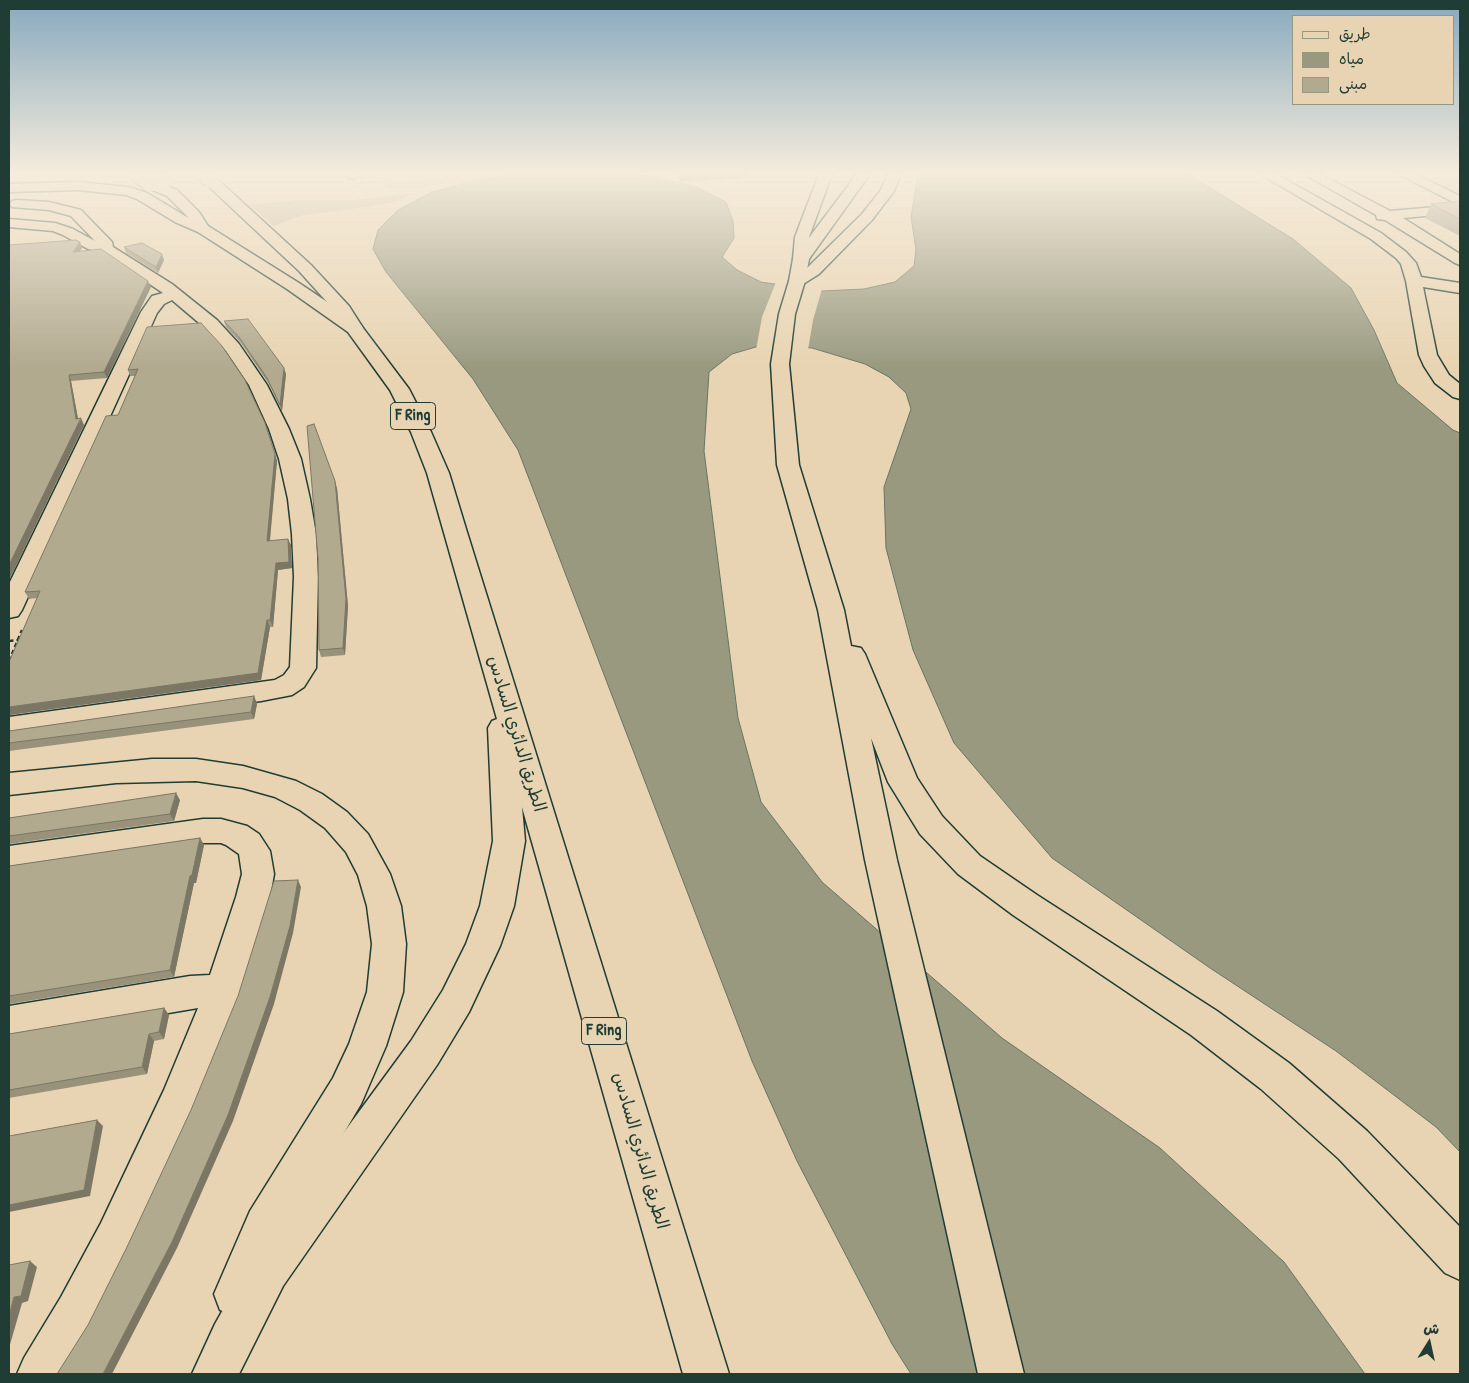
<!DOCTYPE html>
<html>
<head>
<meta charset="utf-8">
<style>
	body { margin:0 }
	#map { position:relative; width:1469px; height:1383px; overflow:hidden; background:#e8d4b2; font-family:"Patrick Hand","Playpen Sans Arabic",sans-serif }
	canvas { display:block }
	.frame { position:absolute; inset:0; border:10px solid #1f3d34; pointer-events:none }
	.legend { position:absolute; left:1292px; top:15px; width:162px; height:90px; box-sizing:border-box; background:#e8d4b2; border:1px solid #989880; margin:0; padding:6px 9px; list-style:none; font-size:15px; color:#1f3d34 }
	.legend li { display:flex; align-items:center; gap:10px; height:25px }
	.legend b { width:25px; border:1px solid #989880 }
	.north { position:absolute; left:1404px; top:1318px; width:50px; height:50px; -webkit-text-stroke:4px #e8d4b2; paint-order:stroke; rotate:10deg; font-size:14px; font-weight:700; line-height:20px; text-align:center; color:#1f3d34 }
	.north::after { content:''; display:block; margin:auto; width:18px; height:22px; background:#1f3d34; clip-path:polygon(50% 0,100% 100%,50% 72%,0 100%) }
</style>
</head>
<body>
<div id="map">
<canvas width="1469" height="1383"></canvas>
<div class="frame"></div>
<ul class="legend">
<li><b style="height:6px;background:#e8d4b2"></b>طريق</li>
<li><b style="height:14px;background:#999980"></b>مياه</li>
<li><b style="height:14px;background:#b1aa8f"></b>مبنى</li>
</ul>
<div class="north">ش</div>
</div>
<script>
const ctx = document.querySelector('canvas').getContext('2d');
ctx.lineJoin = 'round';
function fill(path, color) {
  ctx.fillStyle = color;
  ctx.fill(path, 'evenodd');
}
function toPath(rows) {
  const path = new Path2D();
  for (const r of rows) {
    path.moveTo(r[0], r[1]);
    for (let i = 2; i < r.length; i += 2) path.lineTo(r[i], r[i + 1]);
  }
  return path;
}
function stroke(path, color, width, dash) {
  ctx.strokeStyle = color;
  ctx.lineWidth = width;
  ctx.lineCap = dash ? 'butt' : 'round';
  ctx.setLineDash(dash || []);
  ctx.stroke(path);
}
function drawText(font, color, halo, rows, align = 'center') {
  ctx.font = font + ' "Patrick Hand","Playpen Sans Arabic",sans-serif';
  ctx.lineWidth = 4;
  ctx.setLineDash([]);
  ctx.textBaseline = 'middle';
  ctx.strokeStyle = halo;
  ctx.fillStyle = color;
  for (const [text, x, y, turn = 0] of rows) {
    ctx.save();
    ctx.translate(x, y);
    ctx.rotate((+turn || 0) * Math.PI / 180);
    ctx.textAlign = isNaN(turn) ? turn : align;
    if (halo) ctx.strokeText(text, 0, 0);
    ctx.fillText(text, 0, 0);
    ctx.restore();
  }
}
const built = toPath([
	[1419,174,1460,174,1460,194]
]);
const green = toPath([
	[460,178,435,185,414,188,387,188,387,185,384,183,368,182,360,185,348,182],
	[413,193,395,202,368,207,304,215,273,226,250,205,298,200,354,200]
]);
const water = toPath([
	[514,174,633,174,654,177,696,187,726,202,733,221,734,238,722,257,737,270,761,282,822,291,864,289,895,282,914,266,916,249,911,217,918,174,1188,174,1293,239,1351,288,1374,330,1397,383,1453,430,1460,433,1460,1152,1436,1127,1336,1051,1210,968,1052,858,954,743,913,650,886,548,884,487,911,409,906,393,889,377,865,364,812,348,766,344,732,354,709,372,704,451,738,718,761,802,822,882,1002,1038,1160,1148,1284,1262,1365,1374,911,1374,892,1344,797,1161,752,1061,518,450,473,379,386,272,373,249,378,230,398,210,432,192,478,180,514,174]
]);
const pier = toPath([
	[776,282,822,289,813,320,808,350,766,347,756,350,762,317]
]);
const path = toPath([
	[9,641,19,640],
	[9,661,22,630]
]);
const minor = toPath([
	[347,174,361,174,361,175,354,179,349,178,347,174],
	[819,174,832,174,809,237,809,259,806,262,801,264,796,262,793,259,795,237,819,174],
	[888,174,901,174,894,191,872,220,819,274,803,284,791,284,789,281,791,278,807,268,862,214,881,190,888,174],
	[1260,174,1276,174,1381,233,1406,252,1416,263,1421,277,1460,283,1460,293,1423,287,1437,355,1449,375,1460,384,1460,399,1453,397,1435,383,1424,366,1419,355,1406,281,1401,264,1396,258,1371,239,1260,174],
	[1304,174,1320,174,1390,211,1459,205,1398,174,1415,174,1460,196,1460,213,1403,218,1460,254,1460,265,1455,263,1385,220,1377,219,1376,215,1304,174],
	[210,176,215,177,311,265,349,306,363,328,360,332,354,333,348,332,336,312,299,271,205,183,203,180,210,176],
	[78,182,128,187,147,193,185,216,208,226,210,229,208,232,198,232,175,222,137,199,126,195,78,190,9,192,9,184,78,182],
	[17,200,49,202,81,210,112,242,113,247,172,284,217,320,239,344,267,385,289,429,301,459,310,499,316,534,318,577,316,668,304,687,292,695,261,701,9,737,9,717,275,680,284,675,290,667,294,577,292,534,288,499,279,459,269,429,249,385,226,351,205,328,172,300,164,304,157,313,22,610,18,616,9,618,9,584,141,312,152,296,163,293,102,252,88,249,63,235,53,231,9,227,9,219,55,223,73,229,95,241,71,216,49,210,12,207,10,204,12,201,17,200],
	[152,759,196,759,243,766,296,781,322,794,347,812,368,834,390,874,401,906,406,944,403,992,386,1046,361,1104,280,1241,252,1310,236,1316,220,1310,214,1294,250,1211,333,1078,349,1044,367,992,372,944,367,906,358,875,346,852,325,828,300,810,275,797,243,788,196,781,116,783,9,795,9,773,152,759],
	[203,819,221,819,247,826,259,834,270,851,274,874,270,897,241,991,193,1113,131,1253,93,1329,66,1374,17,1374,24,1358,61,1297,101,1223,164,1090,198,1008,9,1040,9,1006,190,976,210,975,236,897,242,874,239,854,226,845,221,843,203,843,9,872,9,846,203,819]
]);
const highway = toPath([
	[857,174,870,174,809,259,805,281,795,314,789,364,799,465,844,610,851,646,861,648,865,654,917,778,942,816,980,856,1037,895,1217,1011,1289,1063,1367,1131,1460,1227,1460,1280,1445,1273,1339,1159,1261,1089,1191,1035,1013,915,958,874,920,834,888,782,871,738,897,860,1024,1374,978,1374,865,860,818,610,777,465,771,364,779,314,789,281,793,259,857,174],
	[150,180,177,190,199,212,208,226,299,283,360,324,409,389,431,432,449,473,466,529,729,1374,683,1374,522,807,525,841,514,906,500,946,469,1012,437,1065,283,1286,239,1374,192,1374,215,1324,253,1256,411,1041,443,990,466,944,480,906,493,841,488,728,492,721,497,719,427,473,411,432,390,390,348,332,287,289,198,232,188,217,167,196,145,187,143,184,150,180]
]);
const minorBridge = toPath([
	[155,174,163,183],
	[204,174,210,180]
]);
const highwayBridge = toPath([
	[137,174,150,184]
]);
const wall = toPath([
	[1460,201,1460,236,1425,218,1431,204],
	[80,242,82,248,80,251,151,287,107,378,71,381,78,419,84,425,9,580],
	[124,247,164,260,158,273,126,253],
	[224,321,286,374,282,411,269,384,241,343,226,327],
	[147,327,265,423,277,461,270,541,291,545,292,568,278,570,273,627,270,627,261,680,9,715,9,662,37,598,29,599,25,592,118,415,136,376,130,376,128,370],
	[337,488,348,606,345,655,321,657,319,650],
	[254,696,257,704,254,719,9,751,9,731],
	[180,800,174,821,9,844,9,818],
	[200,838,204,845,196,883,194,883,174,977,9,1004,9,866],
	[164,1008,169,1015,164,1039,154,1041,147,1074,9,1098,9,1034]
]);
const shadedWall = toPath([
	[679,174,754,174,740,178,679,182],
	[80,242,82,248,76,257,73,252],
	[162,254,164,260,158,273,156,267],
	[148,281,151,287,107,378,104,372],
	[284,368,286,374,282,411,280,405],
	[69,375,71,381,79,424,81,418,84,425,9,580,9,565,76,419],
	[275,454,277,461,269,548,267,541],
	[335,481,337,488,348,606,345,655,343,648],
	[288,539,291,545,292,568,278,570,273,627,270,620,276,563],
	[267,620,270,627,261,680,9,715,9,707],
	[254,696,257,704,254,719,251,712],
	[176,793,180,800,174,821,170,814],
	[200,838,204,845,196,883,194,883,174,977,170,970,190,876],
	[298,880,301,887,293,933,274,1004,233,1121,177,1248,112,1374,103,1374],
	[164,1008,169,1015,164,1039,159,1032],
	[149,1034,154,1041,147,1074,142,1067],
	[97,1120,103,1126,90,1196,9,1212,9,1205],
	[30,1261,37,1267,28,1301,22,1303,9,1348,9,1316,14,1297]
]);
const building = toPath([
	[1460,201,1460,219,1431,204,1460,201],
	[76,240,80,242,73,252,101,249,148,281,104,372,69,375,76,419,81,418,9,565,9,245,76,240],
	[142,243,162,254,156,267,124,247,142,243],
	[248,319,284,368,280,405,267,378,239,337,224,321,248,319],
	[201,323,222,346,245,380,265,423,275,454,267,541,288,539,289,562,276,563,270,620,267,620,258,673,9,707,9,662,40,591,25,592,106,416,118,415,138,369,128,370,147,327,201,323],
	[314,424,335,481,346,599,343,648,319,650,318,558,307,426,314,424],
	[254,696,251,712,9,743,9,731,254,696],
	[176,793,170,814,9,836,9,818,176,793],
	[200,838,192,875,190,876,170,970,9,996,9,866,200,838],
	[298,880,290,926,270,997,228,1115,172,1242,103,1374,57,1374,88,1325,127,1247,191,1110,238,996,274,881,298,880],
	[164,1008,159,1032,149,1034,142,1067,9,1090,9,1034,164,1008],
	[97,1120,84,1190,9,1205,9,1136,97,1120],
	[30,1261,21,1296,14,1297,9,1316,9,1265,30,1261]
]);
const shields = [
	[413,416,45],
	[604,1031,45]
];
const shieldNames = [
	["F Ring",413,416],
	["F Ring",604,1031]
];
const streetNames = [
	["الطريق الدائري السادس",516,734,73],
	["الطريق الدائري السادس",640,1151,74]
];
fill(built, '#d8c7a8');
fill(green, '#c7bb9d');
fill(water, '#999980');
stroke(water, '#687462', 1);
fill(pier, '#e8d4b2');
stroke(minor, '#1f3d34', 3);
stroke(highway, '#1f3d34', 3);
stroke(path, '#1f3d34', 2.5, [4.5, 3]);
fill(minor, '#e8d4b2');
fill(highway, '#e8d4b2');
stroke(minorBridge, '#1f3d34', 17, []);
stroke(highwayBridge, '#1f3d34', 17, []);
stroke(minorBridge, '#e8d4b2', 15);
stroke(highwayBridge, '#e8d4b2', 15);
fill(wall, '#98927b');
fill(shadedWall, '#7c7764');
fill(building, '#b1aa8f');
stroke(building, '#7c7764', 1);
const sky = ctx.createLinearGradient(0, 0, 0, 368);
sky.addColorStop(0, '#88a9be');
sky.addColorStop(0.47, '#f5ecdc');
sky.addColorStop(1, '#f5ecdc00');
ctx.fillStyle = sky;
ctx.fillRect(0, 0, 1469, 368);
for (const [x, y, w] of shields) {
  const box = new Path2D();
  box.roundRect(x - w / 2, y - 13.5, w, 27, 4);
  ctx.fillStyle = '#e8d4b2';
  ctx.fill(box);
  stroke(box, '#1f3d34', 1);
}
drawText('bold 16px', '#1f3d34', null, shieldNames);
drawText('18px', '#1f3d34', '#e8d4b2', streetNames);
</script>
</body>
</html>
